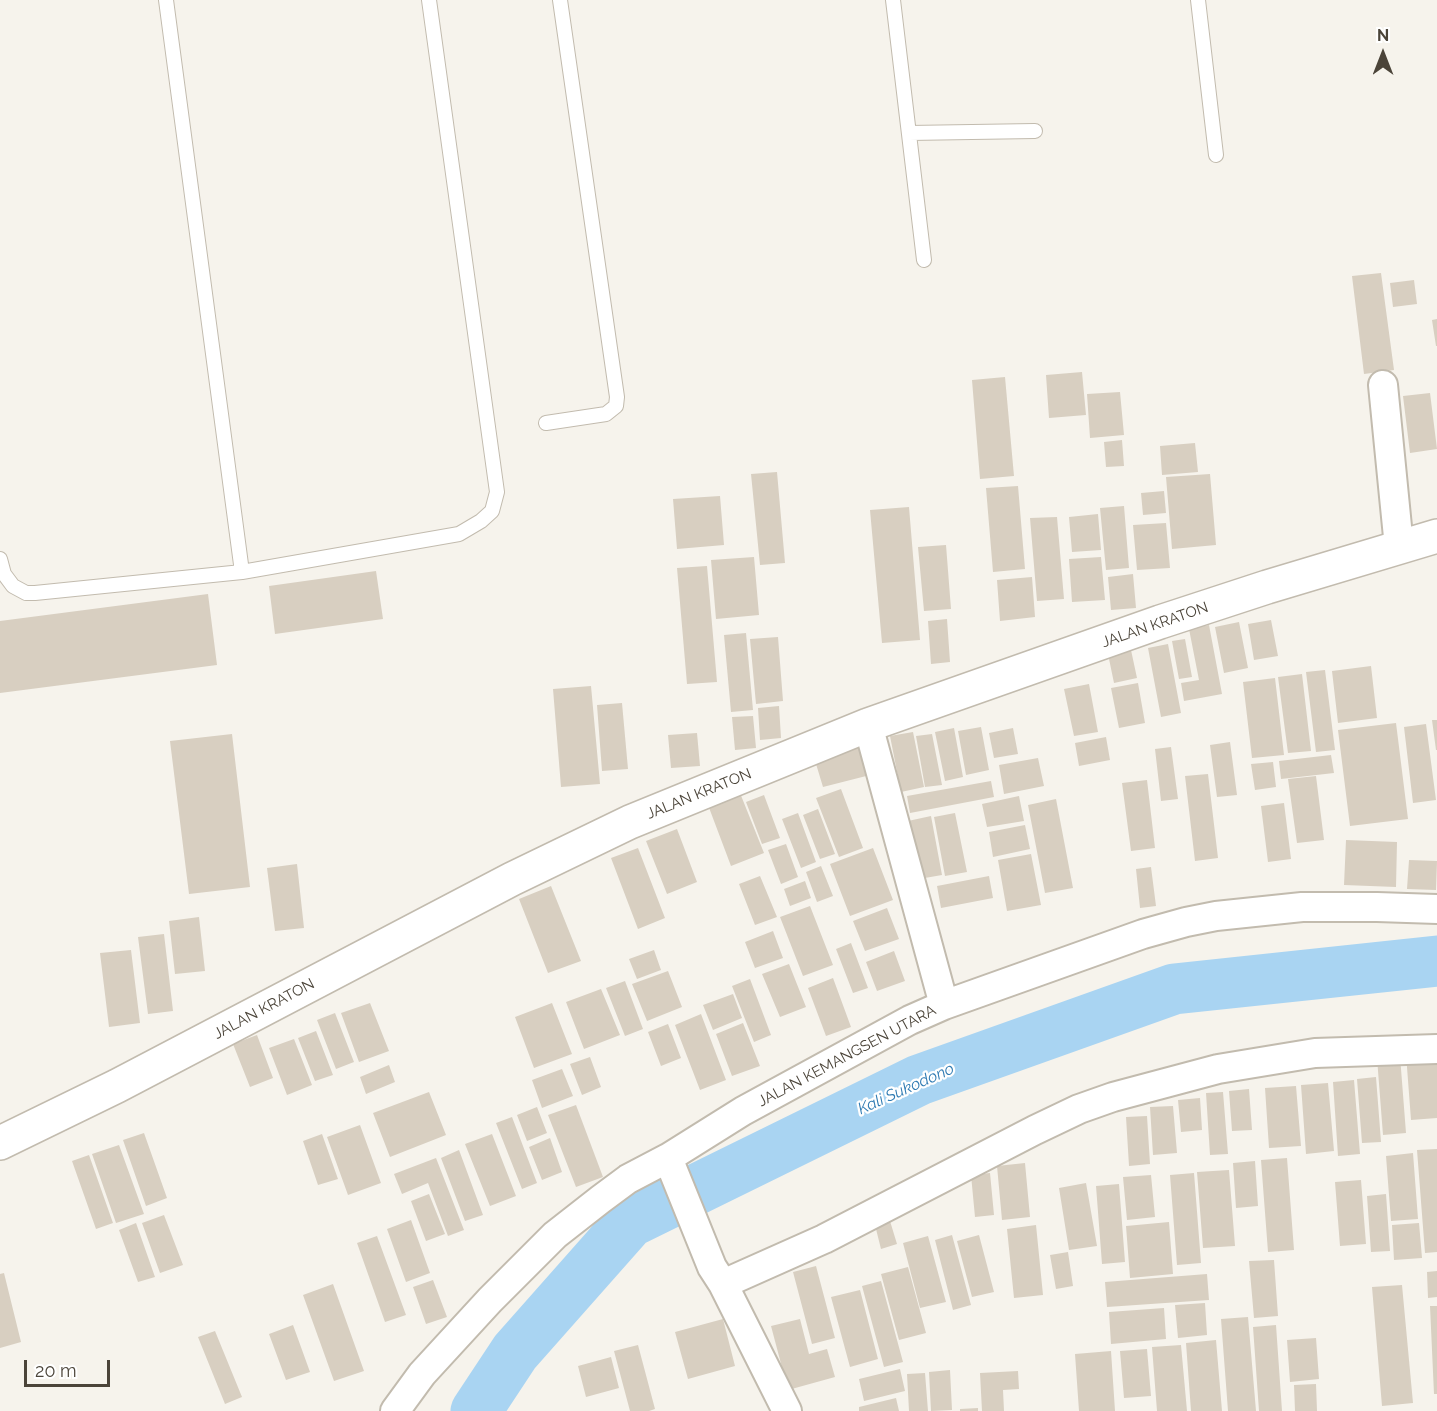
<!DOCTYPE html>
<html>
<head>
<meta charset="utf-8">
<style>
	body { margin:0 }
	#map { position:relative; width:1437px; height:1411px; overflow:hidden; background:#f6f3ec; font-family:Raleway,sans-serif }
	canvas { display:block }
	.north { position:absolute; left:1353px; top:24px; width:60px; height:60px; -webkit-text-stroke:4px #fff; paint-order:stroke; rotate:0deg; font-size:16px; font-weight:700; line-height:24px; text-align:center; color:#4b4439 }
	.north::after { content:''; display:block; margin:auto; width:21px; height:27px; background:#4b4439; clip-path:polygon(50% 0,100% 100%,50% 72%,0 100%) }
	.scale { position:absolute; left:24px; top:1360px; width:86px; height:27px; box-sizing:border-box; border:3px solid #4b4439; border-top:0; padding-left:8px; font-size:18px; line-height:21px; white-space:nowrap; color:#4b4439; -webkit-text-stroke:4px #fff; paint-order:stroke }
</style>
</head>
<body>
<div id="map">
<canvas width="1437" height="1411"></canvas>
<div class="north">N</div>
<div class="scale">20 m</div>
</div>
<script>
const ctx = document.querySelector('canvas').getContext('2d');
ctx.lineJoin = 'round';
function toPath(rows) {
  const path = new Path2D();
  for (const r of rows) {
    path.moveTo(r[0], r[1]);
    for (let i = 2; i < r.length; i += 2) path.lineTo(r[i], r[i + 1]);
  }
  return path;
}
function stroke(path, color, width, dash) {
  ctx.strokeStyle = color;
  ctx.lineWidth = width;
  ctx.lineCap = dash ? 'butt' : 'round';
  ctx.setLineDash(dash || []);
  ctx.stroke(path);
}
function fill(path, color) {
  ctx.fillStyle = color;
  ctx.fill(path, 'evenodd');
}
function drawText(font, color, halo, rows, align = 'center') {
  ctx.font = font + ' Raleway,sans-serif';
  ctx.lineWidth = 4.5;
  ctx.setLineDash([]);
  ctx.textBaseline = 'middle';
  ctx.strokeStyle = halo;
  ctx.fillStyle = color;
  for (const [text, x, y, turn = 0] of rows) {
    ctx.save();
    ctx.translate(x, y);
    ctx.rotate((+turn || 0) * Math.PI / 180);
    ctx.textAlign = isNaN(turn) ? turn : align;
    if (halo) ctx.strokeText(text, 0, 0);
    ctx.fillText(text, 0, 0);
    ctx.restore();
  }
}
const river = toPath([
	[476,1411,515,1352,630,1222,919,1080,1174,989,1437,961]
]);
const building = toPath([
	[1381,273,1394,370,1364,374,1352,276],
	[1414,280,1417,304,1393,307,1390,283],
	[1437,319,1437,346,1436,346,1432,320],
	[1082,372,1086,415,1049,418,1046,375],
	[1005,377,1014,476,980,479,972,380],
	[1120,392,1124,435,1090,438,1087,394],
	[1430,393,1437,449,1410,453,1403,396],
	[1122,440,1124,466,1106,467,1104,442],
	[1195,443,1198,472,1162,475,1160,446],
	[777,472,785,563,760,565,751,474],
	[1210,474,1216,545,1172,549,1166,477],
	[1018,486,1025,569,993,572,986,488],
	[1164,491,1166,513,1143,515,1141,493],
	[720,496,724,545,677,549,673,499],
	[1124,506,1129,568,1106,570,1100,508],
	[909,507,920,640,882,643,870,510],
	[1098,514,1101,550,1072,552,1069,517],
	[1057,517,1064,599,1037,601,1030,518],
	[1166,523,1170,568,1137,570,1133,525],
	[946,545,951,609,924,611,918,547],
	[754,557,759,615,716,619,711,560],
	[1101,557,1105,600,1072,602,1069,559],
	[707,566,717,682,687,684,677,568],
	[376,571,383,619,275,634,269,586],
	[1133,574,1136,608,1111,610,1108,577],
	[1032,577,1035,617,1000,621,997,580],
	[208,594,217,665,0,693,0,621],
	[947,619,950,662,931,664,928,621],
	[1271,620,1278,656,1254,660,1248,624],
	[1239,622,1248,668,1224,673,1215,627],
	[1209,625,1222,694,1184,701,1181,683,1199,680,1189,629],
	[746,633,753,710,731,712,724,635],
	[778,637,783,701,756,704,750,639],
	[1185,639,1192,677,1179,679,1172,641],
	[1168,644,1181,713,1161,717,1148,648],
	[1131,650,1137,678,1114,683,1108,654],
	[1371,666,1377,718,1338,723,1332,671],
	[1325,670,1335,750,1316,752,1306,672],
	[1302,674,1311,751,1288,753,1278,677],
	[1275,678,1284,755,1252,758,1243,682],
	[1138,683,1145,723,1119,728,1111,688],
	[1089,684,1098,732,1074,736,1064,689],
	[591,686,600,784,561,787,553,689],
	[622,703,628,769,602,771,597,705],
	[779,706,781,738,760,740,758,708],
	[753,716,756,748,735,750,732,717],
	[1432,720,1437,720,1437,750,1436,750],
	[1396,723,1408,819,1350,826,1338,730],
	[1426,724,1436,800,1413,803,1404,727],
	[981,727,989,770,966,775,958,731],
	[954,728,963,777,945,781,935,732],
	[1013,728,1018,754,994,758,989,733],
	[913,732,924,787,901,792,890,736],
	[697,733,700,766,671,768,668,735],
	[232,734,250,887,189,894,170,741],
	[932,734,942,785,925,787,916,736],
	[1106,737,1110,760,1079,766,1075,743],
	[865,740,874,774,823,787,813,754],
	[1230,742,1237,795,1217,797,1210,745],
	[1171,747,1178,799,1161,801,1155,749],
	[1331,755,1334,773,1281,779,1279,761],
	[1038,758,1044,786,1004,794,999,765],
	[1273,762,1276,787,1255,790,1251,764],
	[1208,774,1218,858,1195,861,1185,776],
	[1316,776,1324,840,1297,843,1288,779],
	[1147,780,1155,848,1131,851,1122,783],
	[991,781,994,797,910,813,907,796],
	[841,789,863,848,839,857,816,798],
	[740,793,764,853,731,866,708,805],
	[764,795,780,838,762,844,746,802],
	[1019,796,1024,821,987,827,982,804],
	[1056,799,1073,888,1045,893,1028,805],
	[1284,803,1291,859,1268,862,1261,806],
	[818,809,835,854,820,859,803,815],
	[798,813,816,862,801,868,782,819],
	[955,813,967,872,945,876,934,817],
	[931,816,942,875,919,879,908,821],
	[1025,825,1030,849,993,857,989,832],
	[677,829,697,882,667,894,646,841],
	[1346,840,1397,842,1396,887,1344,885],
	[786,844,798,877,781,884,768,850],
	[638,848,665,918,638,929,611,858],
	[873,848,893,900,850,916,830,864],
	[1031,854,1041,905,1007,911,998,860],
	[1409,860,1437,861,1436,890,1407,889],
	[297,864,304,928,275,931,267,868],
	[821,866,833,896,817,902,806,872],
	[1151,867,1156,906,1140,908,1136,869],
	[760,876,777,917,755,925,739,884],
	[989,876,993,898,941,908,937,886],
	[805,881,811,898,790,906,784,889],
	[551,886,581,961,548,973,519,899],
	[810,906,833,965,803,976,780,917],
	[887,908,899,939,865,951,853,921],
	[199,917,205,971,175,974,169,921],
	[773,931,783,958,755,968,745,942],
	[164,934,173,1011,148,1014,138,937],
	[851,943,868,988,853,993,836,949],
	[131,950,140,1023,109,1027,100,953],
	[654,950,661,970,637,979,629,959],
	[894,951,905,981,877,991,866,962],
	[789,964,806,1007,780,1017,762,974],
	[668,971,682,1007,647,1021,632,984],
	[833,978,851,1027,826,1036,808,988],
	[750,979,771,1035,754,1042,732,986],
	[625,981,643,1029,625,1036,606,988],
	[601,989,620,1035,584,1049,566,1002],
	[733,994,742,1018,713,1030,703,1005],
	[370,1003,389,1051,359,1062,341,1013],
	[552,1003,572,1054,534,1068,515,1017],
	[335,1013,354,1062,336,1069,317,1020],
	[701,1014,726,1080,700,1090,675,1025],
	[743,1023,760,1066,732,1076,716,1034],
	[668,1024,681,1058,661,1066,648,1032],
	[316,1031,333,1075,315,1081,298,1038],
	[257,1035,273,1078,250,1087,233,1044],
	[294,1039,312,1085,287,1095,269,1048],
	[1437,1051,1437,1118,1411,1120,1406,1054],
	[1400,1056,1406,1133,1383,1135,1377,1058],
	[590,1057,601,1087,582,1095,570,1064],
	[389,1065,395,1082,366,1094,360,1077],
	[562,1069,573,1096,542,1108,532,1080],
	[1376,1077,1381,1142,1362,1143,1357,1079],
	[1354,1080,1360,1154,1338,1156,1333,1082],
	[1328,1083,1334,1151,1306,1154,1301,1085],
	[1296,1086,1301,1146,1269,1148,1265,1088],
	[1249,1089,1252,1130,1232,1131,1229,1091],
	[429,1092,446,1135,390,1157,373,1113],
	[1223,1092,1228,1154,1210,1155,1206,1093],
	[1200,1098,1202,1130,1181,1132,1178,1100],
	[576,1105,603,1177,576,1187,548,1115],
	[1173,1106,1177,1153,1153,1155,1150,1107],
	[537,1107,547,1133,527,1141,517,1115],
	[1147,1116,1150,1164,1129,1166,1126,1117],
	[512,1117,537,1183,522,1189,496,1123],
	[360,1125,381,1183,348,1195,327,1137],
	[144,1133,167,1198,146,1206,123,1140],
	[322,1134,338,1179,318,1185,303,1141],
	[492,1134,516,1196,490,1206,465,1144],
	[550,1138,562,1172,542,1180,529,1147],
	[119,1145,144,1214,116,1223,92,1154],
	[1437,1149,1437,1252,1425,1253,1417,1150],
	[459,1150,483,1215,465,1221,441,1158],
	[1413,1153,1418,1219,1391,1221,1386,1156],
	[89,1155,113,1223,96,1229,72,1161],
	[436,1158,464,1230,448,1236,428,1183,402,1194,394,1174],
	[1287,1158,1294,1250,1268,1252,1261,1160],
	[1255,1161,1258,1206,1236,1208,1233,1163],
	[1025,1163,1030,1217,1002,1220,997,1166],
	[1229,1170,1235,1246,1203,1248,1197,1172],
	[990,1173,994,1215,975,1217,971,1175],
	[1194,1173,1201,1263,1177,1265,1170,1175],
	[1151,1175,1155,1217,1127,1220,1123,1177],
	[1361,1180,1366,1244,1340,1246,1335,1182],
	[1086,1183,1097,1246,1069,1250,1059,1188],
	[1119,1184,1125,1262,1102,1264,1096,1186],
	[429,1194,445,1234,426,1241,411,1201],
	[1386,1194,1390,1251,1371,1252,1367,1196],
	[164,1215,183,1265,160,1273,142,1223],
	[411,1220,430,1273,406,1282,387,1229],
	[890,1221,897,1244,881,1249,875,1225],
	[1169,1222,1173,1274,1130,1278,1126,1226],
	[136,1223,155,1277,138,1282,119,1230],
	[1419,1223,1422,1258,1394,1260,1392,1225],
	[1036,1225,1043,1295,1014,1298,1007,1229],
	[952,1235,971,1305,953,1310,935,1240],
	[979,1235,994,1292,972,1297,957,1241],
	[377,1236,406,1315,385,1322,357,1243],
	[928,1236,946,1302,920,1308,903,1243],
	[1068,1252,1073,1286,1056,1289,1050,1255],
	[1274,1260,1278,1316,1254,1318,1249,1261],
	[816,1266,835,1338,812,1344,793,1272],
	[908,1267,926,1333,899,1340,881,1274],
	[1437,1271,1437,1297,1428,1298,1427,1272],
	[4,1273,21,1342,0,1348,0,1274],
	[1207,1274,1209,1300,1107,1307,1105,1282],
	[433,1280,447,1317,426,1324,413,1287],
	[881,1281,903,1362,884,1367,862,1286],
	[333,1284,364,1371,334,1381,303,1295],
	[1402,1285,1413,1403,1382,1406,1372,1287],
	[860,1290,878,1359,850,1367,831,1297],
	[1205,1303,1207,1335,1178,1338,1175,1305],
	[1430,1306,1437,1306,1437,1394,1434,1394],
	[1164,1308,1166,1339,1111,1344,1109,1312],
	[1248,1317,1256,1411,1228,1411,1221,1319],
	[723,1319,735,1366,688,1379,675,1332],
	[800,1319,809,1354,827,1349,835,1377,788,1390,771,1326],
	[293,1325,310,1372,286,1380,269,1334],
	[1276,1325,1282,1411,1259,1411,1253,1327],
	[215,1331,242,1397,225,1404,198,1337],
	[1316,1338,1319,1379,1290,1382,1287,1340],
	[1216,1340,1222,1411,1191,1411,1186,1343],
	[638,1345,655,1409,649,1411,630,1411,614,1351],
	[1181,1345,1187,1411,1157,1411,1152,1347],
	[1147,1349,1151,1396,1124,1398,1120,1351],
	[1111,1351,1115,1411,1079,1411,1075,1354],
	[611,1357,619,1388,586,1397,578,1366],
	[900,1369,905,1391,864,1401,859,1379],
	[950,1370,952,1410,931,1411,929,1372],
	[1018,1371,1019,1389,1003,1390,1004,1411,982,1411,980,1373],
	[925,1373,928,1411,909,1411,907,1374],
	[1316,1384,1317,1411,1295,1411,1294,1385],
	[896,1398,899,1411,859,1411,859,1407],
	[978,1408,978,1411,960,1411,960,1409]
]);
const service = toPath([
	[166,0,242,572],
	[893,0,924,260],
	[1198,0,1216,155],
	[909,133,1035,131],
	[546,423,606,414,616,406,617,397,560,0],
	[0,559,4,574,13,586,26,593,35,593,242,572,459,534,481,521,492,511,497,492,429,0]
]);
const minor = toPath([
	[1383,385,1399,547],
	[868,725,944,1005],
	[668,1158,712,1267,723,1284,787,1411],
	[723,1284,824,1239,1035,1130,1079,1109,1113,1097,1218,1069,1315,1053,1437,1049],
	[395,1411,422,1374,490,1300,555,1235,601,1199,628,1179,668,1158,743,1111,910,1020,944,1005,1143,934,1186,922,1216,916,1302,907,1377,907,1437,909]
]);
const tertiary = toPath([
	[0,1143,117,1086,512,879,630,822,868,725,1160,622,1267,587,1437,536]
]);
const streetNames = [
	["JALAN KRATON",1155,625,-19],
	["JALAN KRATON",699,794,-22],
	["JALAN KRATON",264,1009,-28],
	["JALAN KEMANGSEN UTARA",847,1056,-28]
];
const waterNames = [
	["Kali Sukodono",906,1089,-24]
];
stroke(river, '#a9d4f2', 51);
fill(building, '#d8cfc1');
stroke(service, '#c2bbae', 16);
stroke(minor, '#c2bbae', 32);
stroke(tertiary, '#c2bbae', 36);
stroke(service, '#fff', 14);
stroke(minor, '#fff', 28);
stroke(tertiary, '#fff', 33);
drawText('15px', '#4b4439', '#fff', streetNames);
drawText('italic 16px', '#2e7ab2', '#fff', waterNames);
</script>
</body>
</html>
